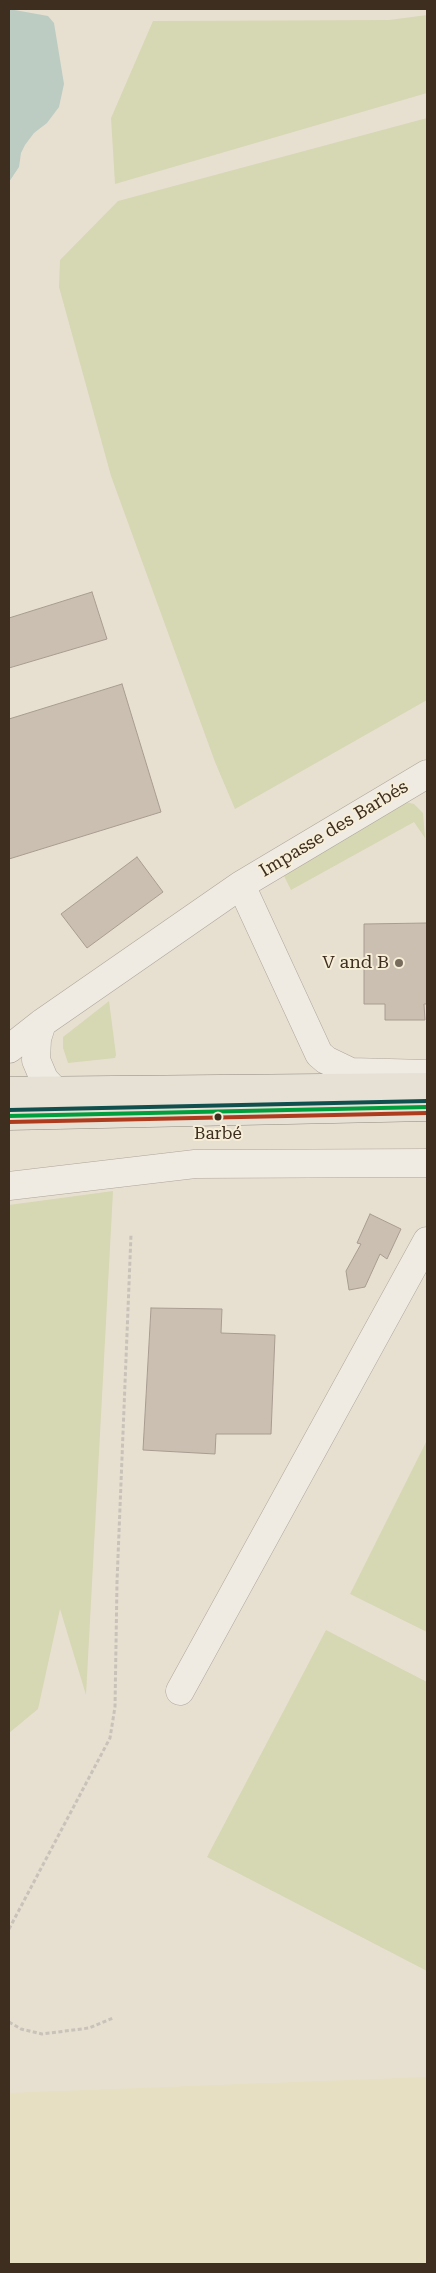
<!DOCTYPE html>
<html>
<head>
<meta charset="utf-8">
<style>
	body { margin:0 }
	#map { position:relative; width:436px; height:2273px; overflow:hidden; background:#e7e0d1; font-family:"Roboto Serif",serif }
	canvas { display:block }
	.frame { position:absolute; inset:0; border:10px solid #3d2e20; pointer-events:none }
</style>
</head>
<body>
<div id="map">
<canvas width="436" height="2273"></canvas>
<div class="frame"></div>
</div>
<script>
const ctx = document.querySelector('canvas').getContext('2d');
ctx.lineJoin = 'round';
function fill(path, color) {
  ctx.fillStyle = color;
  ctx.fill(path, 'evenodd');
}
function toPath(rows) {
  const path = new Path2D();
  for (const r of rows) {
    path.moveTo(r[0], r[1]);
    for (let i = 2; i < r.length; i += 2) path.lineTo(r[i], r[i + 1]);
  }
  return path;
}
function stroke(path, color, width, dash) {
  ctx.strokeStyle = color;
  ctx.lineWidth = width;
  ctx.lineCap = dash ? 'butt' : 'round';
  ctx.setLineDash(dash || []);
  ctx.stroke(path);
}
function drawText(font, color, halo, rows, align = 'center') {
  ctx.font = font + ' "Roboto Serif",serif';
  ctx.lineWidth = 4;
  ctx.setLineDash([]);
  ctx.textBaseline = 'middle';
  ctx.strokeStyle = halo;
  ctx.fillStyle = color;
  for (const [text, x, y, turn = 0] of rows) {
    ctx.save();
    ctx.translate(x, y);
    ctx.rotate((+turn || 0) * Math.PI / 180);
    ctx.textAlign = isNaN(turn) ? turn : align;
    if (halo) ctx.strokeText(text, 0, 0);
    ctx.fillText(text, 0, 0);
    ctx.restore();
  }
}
const farmland = toPath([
	[427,2077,427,2264,9,2264,9,2093]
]);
const green = toPath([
	[427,15,427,93,115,184,111,118,153,21,389,20],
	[427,118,427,700,235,809,215,762,111,476,59,287,60,260,118,201],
	[402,801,414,804,423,813,425,838,414,822,291,890,283,874],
	[109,1001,116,1055,115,1058,68,1063,63,1048,63,1037],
	[113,1191,86,1695,60,1609,38,1709,9,1733,9,1205],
	[427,1440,427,1632,350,1594],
	[326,1630,427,1682,427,1971,207,1857]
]);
const water = toPath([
	[9,9,48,16,54,23,64,84,59,107,47,123,34,133,25,145,21,153,19,167,9,182]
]);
const building = toPath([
	[92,592,107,639,9,668,9,618,92,592],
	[122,684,161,812,9,859,9,719,122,684],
	[137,857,163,892,87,948,61,914,137,857],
	[427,923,427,1004,424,1004,425,1020,385,1020,385,1004,364,1004,364,924,427,923],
	[370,1214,401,1229,387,1259,380,1254,365,1287,349,1290,346,1271,361,1244,357,1243,370,1214],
	[151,1308,222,1309,221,1333,275,1335,271,1434,216,1434,215,1454,143,1450,151,1308]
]);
const path = toPath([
	[9,1929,110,1738,115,1707,117,1582,131,1235],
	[9,2022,21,2029,42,2034,89,2028,113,2018]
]);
const minor = toPath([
	[241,885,319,1054,326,1060,351,1072,427,1074],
	[42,1023,37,1039,36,1060,44,1079,68,1105],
	[9,1049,42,1023,241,885,427,774],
	[9,1186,195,1164,427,1163],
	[180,1691,427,1241]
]);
const major = toPath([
	[9,1091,427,1087],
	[9,1116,427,1107]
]);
const bus1 = toPath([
	[9,1116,427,1107]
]);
const bus2 = toPath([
	[9,1122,427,1113]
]);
const bus3 = toPath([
	[9,1110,427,1101]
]);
const markers = [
	[399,963,5,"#786c5e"],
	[218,1117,4.5,"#3d2e20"]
];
const busNames = [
	["Barbé",218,1134]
];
const streetNames = [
	["Impasse des Barbés",334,829,-31]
];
const poiNames = [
	["V and B",389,963]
];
fill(farmland, '#e6dfc2');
fill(green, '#d6d7b3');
fill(water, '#bcccc2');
fill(building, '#cbbfb2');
stroke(building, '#a89c90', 1);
stroke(minor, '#ada599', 29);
stroke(major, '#928b80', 29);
stroke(path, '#c8c2b9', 3, [4, 2.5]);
stroke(minor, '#efebe3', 28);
stroke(major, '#e6e1d4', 28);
stroke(bus1, '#009e3d', 4);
stroke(bus2, '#ad3c1e', 4);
stroke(bus3, '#104f4d', 4);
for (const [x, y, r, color] of markers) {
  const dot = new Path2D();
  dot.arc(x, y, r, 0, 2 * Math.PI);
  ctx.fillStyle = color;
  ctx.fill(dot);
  stroke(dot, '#f7eed8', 2);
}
drawText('17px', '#3d2e20', '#f7eed8', busNames);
drawText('18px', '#3d2e20', '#f7eed8', streetNames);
drawText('18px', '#3d2e20', '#f7eed8', poiNames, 'right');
</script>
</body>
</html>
